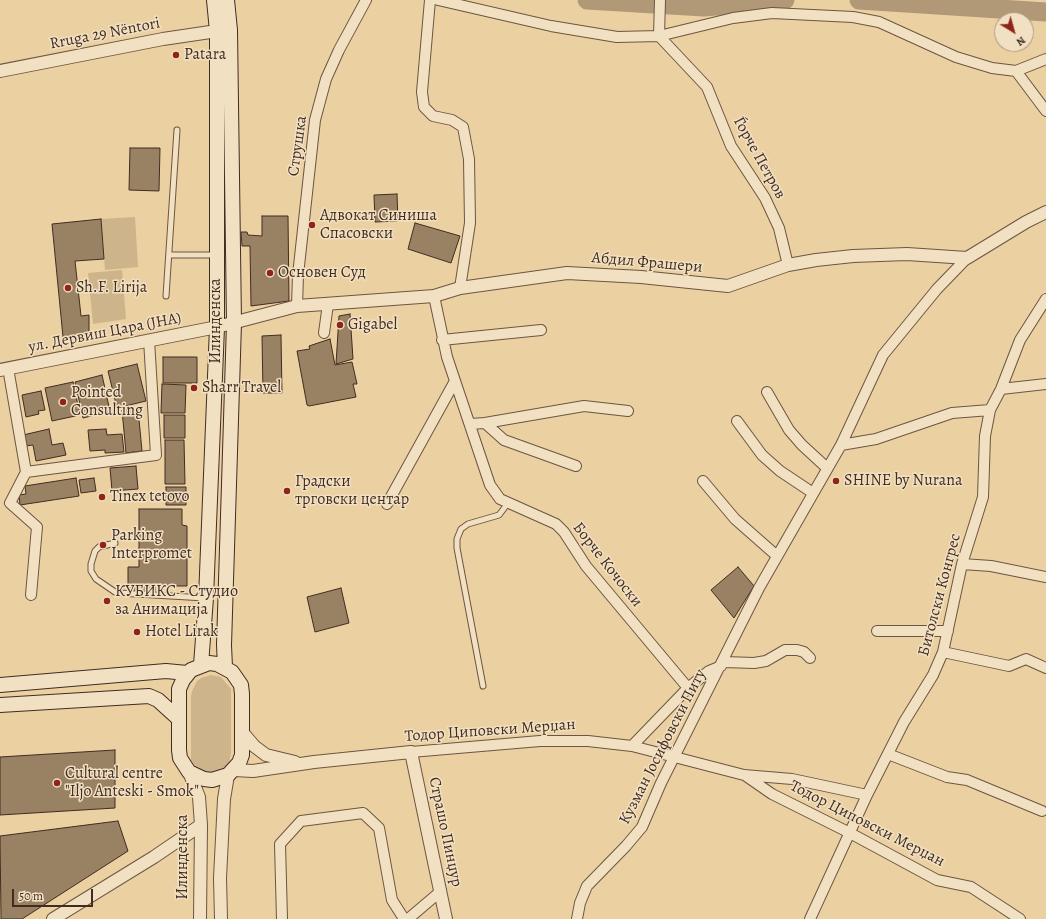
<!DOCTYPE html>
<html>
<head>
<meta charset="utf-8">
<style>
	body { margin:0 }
	#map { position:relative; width:1046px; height:919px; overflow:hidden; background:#ebd0a1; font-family:Alegreya,serif }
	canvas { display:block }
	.north { position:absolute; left:994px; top:12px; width:40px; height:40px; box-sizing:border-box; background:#f2e0c2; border:1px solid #ab9882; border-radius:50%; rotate:143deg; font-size:11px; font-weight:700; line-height:16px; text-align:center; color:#412c22 }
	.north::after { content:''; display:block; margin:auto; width:14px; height:18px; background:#8f2418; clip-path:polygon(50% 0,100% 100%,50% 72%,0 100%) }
	.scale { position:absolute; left:12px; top:889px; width:81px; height:18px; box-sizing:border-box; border:2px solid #412c22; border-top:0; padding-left:5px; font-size:12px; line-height:14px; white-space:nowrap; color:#412c22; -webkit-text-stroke:3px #f2e0c2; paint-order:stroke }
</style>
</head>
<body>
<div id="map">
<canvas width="1046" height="919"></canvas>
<div class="north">N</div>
<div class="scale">50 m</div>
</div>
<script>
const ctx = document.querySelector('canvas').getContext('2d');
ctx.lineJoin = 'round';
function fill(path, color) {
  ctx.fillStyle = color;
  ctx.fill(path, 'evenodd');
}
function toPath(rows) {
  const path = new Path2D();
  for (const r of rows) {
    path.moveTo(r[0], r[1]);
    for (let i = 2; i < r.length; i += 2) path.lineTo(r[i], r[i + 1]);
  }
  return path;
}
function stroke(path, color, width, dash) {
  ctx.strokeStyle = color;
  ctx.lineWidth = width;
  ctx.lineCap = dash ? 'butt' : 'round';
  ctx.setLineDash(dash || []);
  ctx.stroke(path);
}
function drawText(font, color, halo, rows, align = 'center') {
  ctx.font = font + ' Alegreya,serif';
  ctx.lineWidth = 3;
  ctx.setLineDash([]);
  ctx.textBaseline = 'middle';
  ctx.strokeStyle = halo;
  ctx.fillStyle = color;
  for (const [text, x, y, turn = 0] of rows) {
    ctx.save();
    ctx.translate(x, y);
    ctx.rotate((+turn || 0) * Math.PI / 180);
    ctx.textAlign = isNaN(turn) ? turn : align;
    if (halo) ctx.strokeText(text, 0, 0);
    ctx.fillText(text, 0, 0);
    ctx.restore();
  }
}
const green = toPath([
	[135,217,138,267,105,270,101,219],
	[122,270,126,319,93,324,88,273],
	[211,675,221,677,231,689,231,753,229,763,221,771,206,774,197,769,191,760,191,696,192,691,197,681,201,678]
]);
const river = toPath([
	[587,0,704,7,785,0],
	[859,0,1046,12]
]);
const building = toPath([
	[130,148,160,148,159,191,129,190,130,148],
	[397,194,398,221,375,222,374,195,397,194],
	[262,216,288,216,289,301,251,306,250,246,242,246,241,232,247,232,248,235,262,236,262,216],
	[101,219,104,259,75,261,81,316,89,315,89,335,63,337,52,224,101,219],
	[415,223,460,236,451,263,408,249,415,223],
	[350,314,353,359,336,364,339,316,350,314],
	[281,335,282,393,263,393,262,336,281,335],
	[330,339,335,365,352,362,357,384,353,384,356,397,309,406,307,405,297,351,310,349,309,346,330,339],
	[163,357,197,357,197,383,163,383,163,357],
	[137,364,146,401,117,408,108,371,137,364],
	[102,375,110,411,83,418,75,382,102,375],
	[73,382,80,415,52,421,45,388,73,382],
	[162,384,186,385,185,413,161,413,162,384],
	[41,391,45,410,38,411,39,414,26,417,22,395,41,391],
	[138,409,142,451,126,453,122,410,138,409],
	[164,415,185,415,185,438,164,438,164,415],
	[49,429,52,445,63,443,66,455,36,461,33,445,25,446,23,435,49,429],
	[106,429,107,435,122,434,124,452,105,453,105,450,90,451,88,430,106,429],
	[165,440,184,440,185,484,165,484,165,440],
	[136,466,138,489,112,491,110,468,136,466],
	[76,478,79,496,20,505,19,495,26,494,25,486,76,478],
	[94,478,96,491,81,493,79,480,94,478],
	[166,487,186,487,186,505,166,505,166,487],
	[139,509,182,509,182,525,187,526,187,586,155,586,155,592,128,592,128,567,139,567,139,509],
	[738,567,754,586,734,618,711,590,738,567],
	[341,588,349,623,315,632,307,597,341,588],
	[115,750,115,808,0,815,0,757,115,750],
	[118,821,128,851,22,919,1,919,0,836,118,821]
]);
const service = toPath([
	[169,255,216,255],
	[166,296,177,130],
	[115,543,99,547,95,551,91,564,91,571,96,579,115,592],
	[119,593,205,598],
	[483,686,457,548,457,539,461,529,468,524,499,515,508,503]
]);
const minor = toPath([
	[430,0,422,92,424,107,433,116,452,120,463,127,469,159,470,223,460,288],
	[438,0,551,26,617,37,659,36,733,18,772,13,853,17,879,22,956,57,992,68,1016,71,1046,59],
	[659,36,707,87,731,146,765,198,779,228,788,265],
	[659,36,660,0],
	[1016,71,1046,111],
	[434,296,447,357,490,485,500,499,556,524,564,532,586,566,688,688],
	[297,306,298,275,315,120,326,79,339,50,366,0],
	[324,333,328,304],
	[442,340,541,330],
	[8,368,26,472],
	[1001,389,1046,384],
	[767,392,789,430,802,445,827,468],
	[737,421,762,455,780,471,813,493],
	[485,423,584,406,628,411],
	[470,424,485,423,504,440,576,466],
	[841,445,876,439,952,413,990,410],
	[703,481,735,519,777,556],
	[387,504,455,381],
	[962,564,991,566,1046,577],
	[31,595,37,527,10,503,26,472,156,455,149,340],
	[877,631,948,631],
	[943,652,1009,666,1026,659,1046,668],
	[724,662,754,663,766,661,785,650,797,650,804,652,810,658],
	[632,746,688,688,709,671,721,666],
	[411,752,540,741,588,741,632,746,744,775,792,779,867,795],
	[888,754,947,777,967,780,1042,811],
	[746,776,772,794,850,833,937,880,971,887,1020,919],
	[282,919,280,844,301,821,363,813,379,828,392,900,404,919],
	[408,919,441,891],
	[577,919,580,903,587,886,626,846,642,827,661,783,759,588,841,445,883,355,937,289,967,258],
	[810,919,867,795,904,722,933,675,943,652,962,564,983,497,985,436,990,410,1001,389,1020,340,1046,299]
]);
const tertiary = toPath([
	[0,71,163,39,217,31],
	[0,370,217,327,297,306,434,296,460,288,567,273,641,277,728,286,788,265,816,260,853,256,907,254,967,258,1026,222,1046,212],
	[243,733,254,746,266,755,295,762],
	[234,770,253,771,314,762,411,752,446,919],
	[189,772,199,797,201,825,200,919],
	[53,919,154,857,201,825],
	[221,919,220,878,224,799,228,775]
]);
const secondary = toPath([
	[209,663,217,664,232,672,241,685,242,694,242,755,239,763,228,775,212,780,204,779,189,772,180,758,179,750,179,689,183,680,191,670,209,663],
	[201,665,206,598,217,327,217,31,214,0],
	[225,667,224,645,234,323,230,30,227,0],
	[0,685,166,671,187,673],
	[0,705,149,696,158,700,179,719]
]);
const markers = [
	[176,55,4,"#8f2418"],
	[312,225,4,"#8f2418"],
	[270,273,4,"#8f2418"],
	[68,288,4,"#8f2418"],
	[340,325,4,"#8f2418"],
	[194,388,4,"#8f2418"],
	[63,402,4,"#8f2418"],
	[836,481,4,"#8f2418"],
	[287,491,4,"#8f2418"],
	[102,497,4,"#8f2418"],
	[103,545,4,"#8f2418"],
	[107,601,4,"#8f2418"],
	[137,632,4,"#8f2418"],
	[57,783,4,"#8f2418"]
];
const streetNames = [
	["Rruga 29 Nëntori",105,34,-11],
	["Струшка",298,146,-82],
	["Ѓорче Петров",759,158,61],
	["Абдил Фрашери",647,263,5],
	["Илинденска",216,321,-90],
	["ул. Дервиш Цара (ЈНА)",105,333,-11],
	["Борче Кочоски",607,565,52],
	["Битолски Конгрес",940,595,-75],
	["Тодор Циповски Мерџан",490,731,-4],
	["Кузман Јосифовски Питу",663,747,-63],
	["Тодор Циповски Мерџан",867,824,27],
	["Страшо Пинџур",445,832,78],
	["Илинденска",183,857,-90]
];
const poiNames = [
	["Patara",184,55],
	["Адвокат Синиша",320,216],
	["Спасовски",320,234],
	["Основен Суд",278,273],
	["Sh.F. Lirija",76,288],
	["Gigabel",348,325],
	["Sharr Travel",202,388],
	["Pointed",71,393],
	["Consulting",71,411],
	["SHINE by Nurana",844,481],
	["Градски",295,482],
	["трговски центар",295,500],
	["Tinex tetovo",110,497],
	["Parking",111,536],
	["Interpromet",111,554],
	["КУБИКС - Студио",115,592],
	["за Анимација",115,610],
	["Hotel Lirak",145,632],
	["Cultural centre",65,774],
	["\"Iljo Anteski - Smok\"",65,792]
];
fill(green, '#ceb48b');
stroke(river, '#b19876', 19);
fill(building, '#998164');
stroke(building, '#412c22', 1);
stroke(service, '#6c5542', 7);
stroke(minor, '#6c5542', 12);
stroke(tertiary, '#6c5542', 14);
stroke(secondary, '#412c22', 16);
stroke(service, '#f2e0c2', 5);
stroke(minor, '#f2e0c2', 10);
stroke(tertiary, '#f2e0c2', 12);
stroke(secondary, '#f2e0c2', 14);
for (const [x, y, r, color] of markers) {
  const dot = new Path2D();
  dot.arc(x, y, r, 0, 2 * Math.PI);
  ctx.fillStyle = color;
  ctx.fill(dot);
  stroke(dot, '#f2e0c2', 1.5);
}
drawText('16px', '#412c22', '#f2e0c2', streetNames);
drawText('16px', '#412c22', '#f2e0c2', poiNames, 'left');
</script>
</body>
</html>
